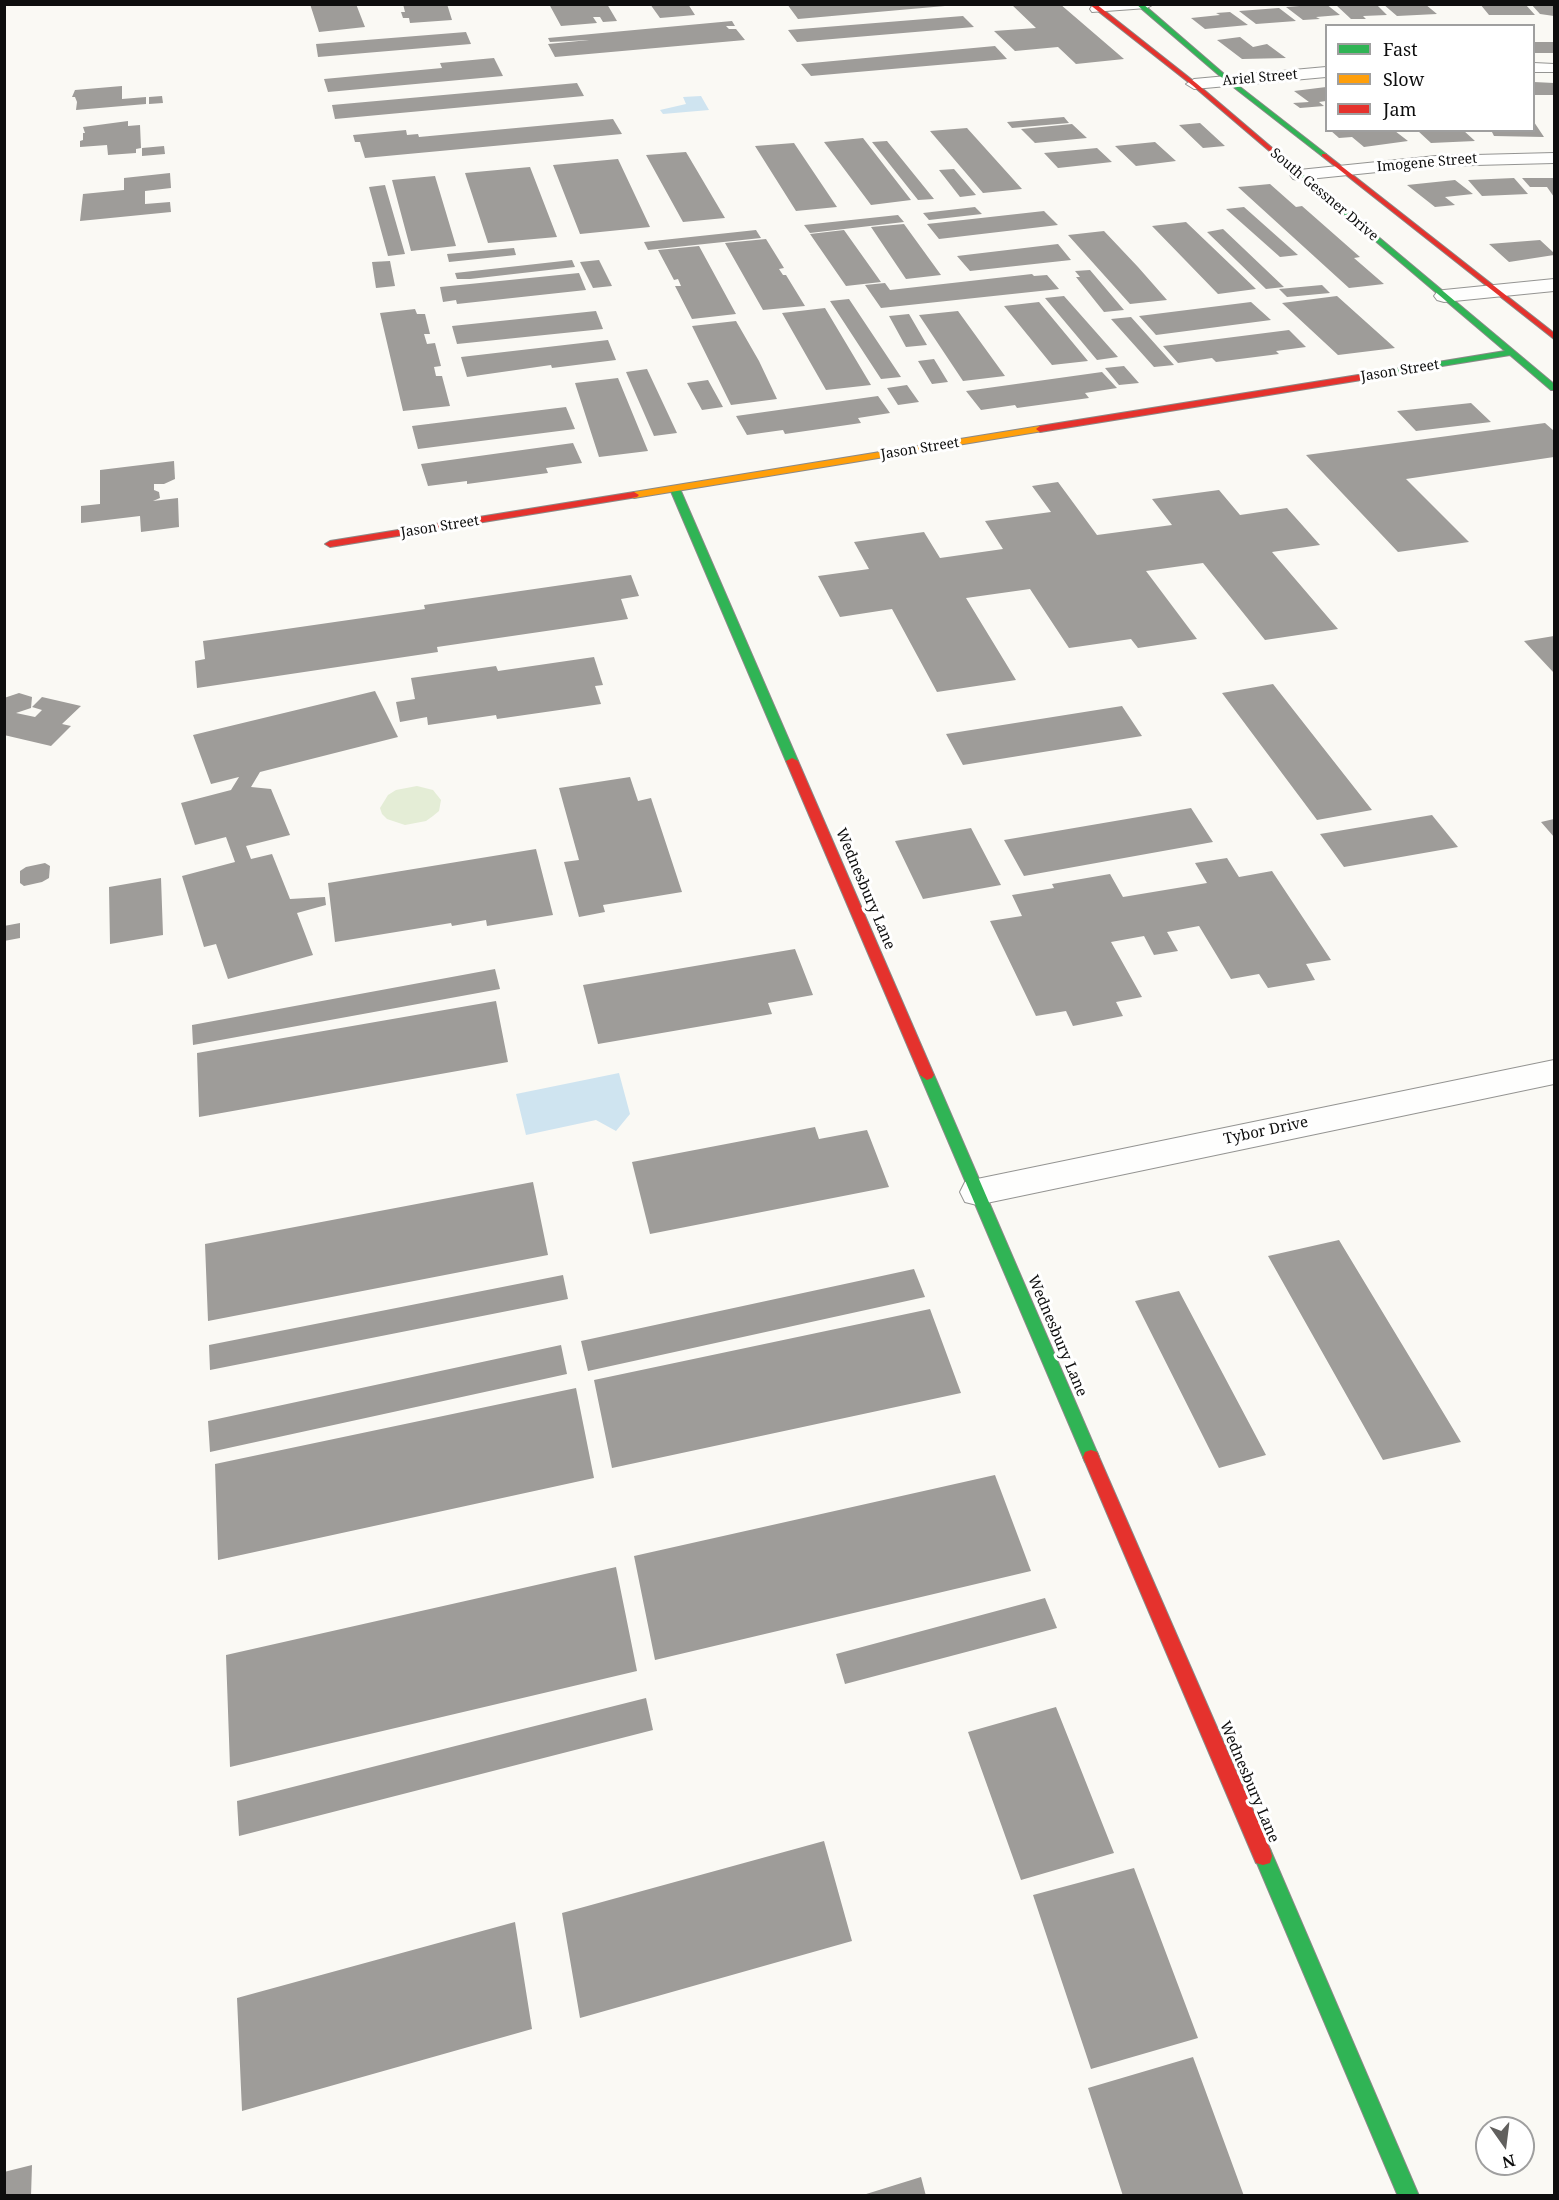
<!DOCTYPE html>
<html>
<head>
<meta charset="utf-8">
<style>
	body { margin:0 }
	#map { position:relative; width:1559px; height:2200px; overflow:hidden; background:#faf9f4; font-family:"Noto Serif",serif }
	canvas { display:block }
	.frame { position:absolute; inset:0; border:6px solid #0e0e0e; pointer-events:none }
	.legend { position:absolute; left:1325px; top:24px; width:210px; height:108px; box-sizing:border-box; background:#fff; border:2px solid #9f9f9f; margin:0; padding:8px 10px; list-style:none; font-size:18px; color:#0e0e0e }
	.legend li { display:flex; align-items:center; gap:12px; height:30px }
	.legend b { width:30px; border:2px solid #9f9f9f }
	.north { position:absolute; left:1475px; top:2116px; width:60px; height:60px; box-sizing:border-box; background:#fff; border:2px solid #9f9f9f; border-radius:50%; rotate:166deg; font-size:16px; font-weight:700; line-height:24px; text-align:center; color:#0e0e0e }
	.north::after { content:''; display:block; margin:auto; width:21px; height:27px; background:#61605e; clip-path:polygon(50% 0,100% 100%,50% 72%,0 100%) }
</style>
</head>
<body>
<div id="map">
<canvas width="1559" height="2200"></canvas>
<div class="frame"></div>
<ul class="legend">
<li><b style="height:8px;background:#30b455"></b>Fast</li>
<li><b style="height:8px;background:#ff9f0a"></b>Slow</li>
<li><b style="height:8px;background:#e5322d"></b>Jam</li>
</ul>
<div class="north">N</div>
</div>
<script>
const ctx = document.querySelector('canvas').getContext('2d');
ctx.lineJoin = 'round';
function fill(path, color) {
  ctx.fillStyle = color;
  ctx.fill(path, 'evenodd');
}
function toPath(rows) {
  const path = new Path2D();
  for (const r of rows) {
    path.moveTo(r[0], r[1]);
    for (let i = 2; i < r.length; i += 2) path.lineTo(r[i], r[i + 1]);
  }
  return path;
}
function stroke(path, color, width, dash) {
  ctx.strokeStyle = color;
  ctx.lineWidth = width;
  ctx.lineCap = dash ? 'butt' : 'round';
  ctx.setLineDash(dash || []);
  ctx.stroke(path);
}
function drawText(font, color, halo, rows, align = 'center') {
  ctx.font = font + ' "Noto Serif",serif';
  ctx.lineWidth = 6;
  ctx.setLineDash([]);
  ctx.textBaseline = 'middle';
  ctx.strokeStyle = halo;
  ctx.fillStyle = color;
  for (const [text, x, y, turn = 0] of rows) {
    ctx.save();
    ctx.translate(x, y);
    ctx.rotate((+turn || 0) * Math.PI / 180);
    ctx.textAlign = isNaN(turn) ? turn : align;
    if (halo) ctx.strokeText(text, 0, 0);
    ctx.fillText(text, 0, 0);
    ctx.restore();
  }
}
const green = toPath([
	[417,786,433,790,441,800,439,811,433,816,426,821,405,825,387,819,382,814,380,808,388,795,396,790]
]);
const water = toPath([
	[701,96,709,110,663,114,660,110,686,104,683,97],
	[619,1073,630,1114,616,1131,596,1120,526,1135,516,1094]
]);
const building = toPath([
	[310,4,356,4,365,27,319,32],
	[403,4,447,4,452,20,410,23,409,18,403,18,401,12,405,12],
	[549,4,607,4,617,21,603,22,600,17,593,17,597,23,561,26],
	[650,4,688,4,695,15,660,18],
	[787,4,945,4,945,6,798,19],
	[1011,4,1060,4,1124,59,1076,64,1058,47,1015,51,994,31,1036,28],
	[1326,4,1340,15,1316,17,1320,19,1303,20,1286,7],
	[1376,4,1387,15,1363,16,1366,19,1351,19,1336,5],
	[1383,4,1425,4,1437,14,1397,16],
	[1480,4,1526,5,1535,15,1489,15],
	[1531,4,1554,4,1554,16,1540,14],
	[1279,8,1296,21,1256,24,1239,11],
	[1230,12,1248,25,1205,29,1191,18,1220,15,1216,13],
	[963,16,974,27,797,42,788,30],
	[732,21,735,26,726,26,729,29,736,29,745,40,555,57,548,44,589,40,550,42,548,38],
	[466,32,471,44,318,57,316,44],
	[1240,37,1253,47,1267,44,1286,58,1242,59,1217,40],
	[1534,42,1554,42,1554,53,1534,53],
	[995,46,1007,59,811,76,801,64],
	[494,58,503,76,328,92,324,79,442,68,440,63],
	[1534,82,1554,83,1554,95,1534,95],
	[577,83,584,96,335,119,332,105],
	[122,86,122,99,146,97,146,104,76,110,77,102,75,97,72,97,75,90],
	[1326,87,1326,101,1319,102,1324,106,1300,108,1293,103,1309,102,1294,91],
	[162,96,163,103,149,104,149,97],
	[1064,117,1069,123,1012,128,1007,122],
	[613,119,622,134,365,158,360,142,355,142,353,135,406,130,407,135,418,134,419,137],
	[128,121,128,126,140,125,141,148,136,149,136,153,108,155,107,145,80,147,80,141,83,140,83,133,85,133,83,127],
	[1534,122,1544,137,1494,136,1491,130,1534,130],
	[1200,123,1225,146,1203,148,1179,125],
	[1072,124,1087,138,1035,143,1021,129],
	[967,128,1022,189,983,193,930,131],
	[1330,130,1395,131,1408,141,1364,147,1352,137,1339,138],
	[1463,130,1475,141,1431,143,1418,131],
	[863,138,911,200,871,205,824,142],
	[887,141,934,199,918,200,872,142],
	[1155,142,1176,161,1136,166,1115,146],
	[794,143,837,207,796,211,755,146],
	[164,146,165,154,142,156,142,148],
	[1097,148,1112,162,1058,168,1044,153],
	[686,152,725,218,683,222,646,155],
	[618,159,650,227,580,234,553,165],
	[530,167,557,237,488,243,465,173],
	[954,169,976,195,960,197,939,170],
	[170,173,171,188,145,191,145,204,170,202,171,212,80,221,83,194,124,190,124,178],
	[435,176,456,246,411,251,392,180],
	[1514,178,1528,194,1482,196,1468,180],
	[1522,178,1554,178,1554,197,1547,187,1530,187],
	[1455,180,1473,194,1445,197,1455,205,1435,207,1407,185],
	[1270,184,1296,207,1302,206,1360,257,1354,258,1384,284,1349,288,1238,187],
	[385,185,405,254,388,256,369,187],
	[975,207,982,214,929,220,923,213],
	[1244,207,1298,255,1280,257,1226,209],
	[1044,211,1058,225,939,239,927,224],
	[898,215,904,222,810,233,804,225],
	[1186,222,1256,289,1218,294,1152,226],
	[904,224,941,275,906,279,871,227],
	[1223,229,1284,287,1266,289,1207,232],
	[756,230,761,238,648,250,644,242],
	[844,230,881,282,846,286,810,234],
	[1104,231,1138,267,1167,300,1130,304,1068,235],
	[766,239,784,268,779,269,783,275,786,275,805,306,763,310,725,243],
	[1540,240,1554,253,1554,255,1509,262,1489,244],
	[1058,244,1071,260,970,271,957,256],
	[699,246,736,314,692,319,675,286,681,286,678,279,674,280,658,250],
	[514,248,516,255,449,262,447,254],
	[572,260,575,267,470,279,457,279,455,273],
	[599,260,612,286,593,288,580,262],
	[390,261,395,286,376,288,372,262],
	[1090,270,1124,310,1104,312,1076,277,1080,277,1075,271],
	[579,273,586,290,457,304,456,300,443,302,440,287],
	[1032,274,1034,276,1047,275,1059,289,881,308,865,285,885,283,890,290],
	[1322,285,1330,293,1287,297,1279,289],
	[1064,296,1118,357,1097,360,1045,298],
	[1337,296,1395,348,1338,355,1282,303],
	[849,299,901,377,881,379,830,301],
	[1039,302,1088,361,1052,365,1004,306],
	[1251,302,1271,320,1156,335,1139,316],
	[825,308,871,385,826,390,782,313],
	[415,309,417,314,425,314,430,334,424,334,427,344,435,343,441,366,434,367,436,376,442,376,450,406,403,411,380,313],
	[596,311,603,329,457,344,452,326],
	[958,311,1005,376,963,381,919,315],
	[909,314,927,345,906,347,889,316],
	[1131,317,1174,365,1154,367,1111,319],
	[736,321,759,361,777,399,731,405,692,326],
	[1289,330,1306,347,1276,351,1279,354,1216,362,1212,358,1178,363,1163,346],
	[608,340,616,360,552,368,551,365,467,377,461,357],
	[934,359,948,382,932,384,918,361],
	[1124,366,1139,383,1119,385,1105,368],
	[647,369,677,433,654,436,626,372],
	[1102,372,1117,388,1085,393,1089,398,1017,408,1015,405,981,410,966,391],
	[618,378,648,451,599,457,575,383],
	[708,380,723,407,702,410,687,383],
	[907,385,919,402,898,405,887,388],
	[878,396,890,413,858,418,861,423,785,434,783,430,747,435,736,416],
	[1471,403,1491,422,1416,431,1397,411],
	[566,407,575,429,418,449,412,426],
	[1545,423,1554,431,1554,457,1406,479,1469,542,1398,552,1306,455],
	[573,443,582,463,546,468,548,473,467,484,467,481,428,486,421,464],
	[174,461,175,479,164,484,154,484,154,490,159,492,160,498,153,501,178,498,179,527,141,532,140,516,81,523,81,506,100,504,100,470],
	[1058,482,1097,535,1172,525,1152,499,1219,490,1240,515,1287,508,1320,545,1272,552,1338,629,1265,640,1203,563,1146,571,1197,639,1138,648,1131,639,1069,648,1030,589,966,598,1016,680,937,692,892,609,840,617,818,576,869,569,854,542,924,532,940,558,1003,549,985,521,1051,512,1032,486],
	[631,575,639,596,621,599,628,619,437,647,438,652,197,688,195,661,205,659,203,641,425,609,424,605],
	[1554,636,1554,673,1524,641],
	[594,657,603,685,595,686,601,704,497,719,496,715,428,725,427,717,400,722,396,702,415,699,411,678,496,666,498,671],
	[1273,684,1372,810,1317,820,1222,693],
	[375,691,398,737,260,772,251,787,271,789,290,835,246,846,251,859,272,854,290,899,325,897,326,905,297,913,313,955,228,979,216,944,204,947,182,876,235,862,226,837,195,845,181,803,231,790,239,777,211,784,193,735],
	[19,693,32,697,31,708,16,713,35,717,42,710,32,707,42,697,81,706,62,724,71,726,51,746,4,735,4,698],
	[1122,706,1142,736,963,765,946,734],
	[630,777,638,801,651,798,682,892,603,905,605,912,579,917,564,862,579,860,559,788],
	[1191,808,1213,842,1024,876,1004,840],
	[1432,815,1458,847,1344,867,1320,834],
	[1554,819,1554,837,1541,822],
	[971,828,1001,885,923,899,895,841],
	[536,849,553,915,487,926,486,920,452,926,451,923,335,942,328,883],
	[1227,858,1239,877,1272,871,1331,960,1306,964,1315,980,1268,988,1259,974,1231,979,1199,926,1167,932,1178,951,1154,955,1144,936,1111,942,1142,997,1116,1002,1123,1016,1073,1026,1066,1011,1036,1016,990,921,1022,916,1012,895,1054,888,1052,884,1110,874,1123,897,1207,883,1195,863],
	[45,863,50,866,49,878,42,882,24,886,20,883,20,871,26,867],
	[161,878,163,935,110,944,109,887],
	[20,923,20,938,4,941,4,926],
	[795,949,813,995,768,1003,772,1014,598,1044,583,985],
	[495,969,500,989,193,1045,192,1025],
	[496,1001,508,1062,199,1117,197,1053],
	[815,1127,819,1139,867,1130,889,1187,650,1234,632,1162],
	[533,1182,548,1255,208,1321,205,1244],
	[1339,1240,1461,1442,1383,1460,1268,1256],
	[914,1269,925,1297,588,1371,581,1341],
	[563,1275,568,1299,210,1370,209,1345],
	[1179,1291,1266,1455,1219,1468,1135,1301],
	[930,1309,961,1393,612,1468,594,1380],
	[561,1345,567,1374,210,1452,208,1421],
	[576,1388,594,1478,218,1560,215,1464],
	[995,1475,1031,1571,655,1660,634,1556],
	[616,1567,637,1671,230,1767,226,1655],
	[1045,1598,1057,1628,845,1684,836,1654],
	[646,1698,653,1730,239,1836,237,1801],
	[1056,1707,1114,1853,1021,1880,968,1732],
	[824,1841,852,1941,580,2018,562,1913],
	[1134,1868,1198,2038,1091,2069,1033,1895],
	[515,1922,532,2029,242,2111,237,1998],
	[1193,2057,1244,2196,1123,2196,1088,2088],
	[32,2165,31,2196,4,2196,4,2172],
	[921,2177,926,2196,864,2196,863,2195]
]);
const street = toPath([
	[1099,4,1154,4,1147,8,1092,12,1090,9,1092,6,1099,4],
	[1534,63,1554,64,1554,72,1534,72,1534,63],
	[1326,67,1326,77,1194,89,1186,84,1194,79,1326,67],
	[1554,153,1554,163,1436,166,1299,180,1293,179,1290,175,1293,171,1299,170,1436,156,1554,153],
	[1554,279,1554,291,1444,302,1437,300,1434,296,1437,292,1444,290,1554,279],
	[1554,1060,1554,1084,977,1205,965,1202,960,1192,965,1182,977,1179,1554,1060]
]);
const fast = toPath([
	[1136,4,1143,4,1231,80,1326,154,1326,156,1322,156,1227,82,1136,4],
	[1280,158,1284,158,1554,384,1554,390,1551,390,1510,355,1380,376,1379,374,1383,371,1505,351,1280,160,1280,158],
	[675,486,680,489,798,761,796,763,788,763,786,761,670,489,675,486],
	[927,1070,934,1075,1099,1457,1097,1462,1091,1464,1085,1462,1083,1457,920,1075,927,1070],
	[1263,1847,1270,1849,1419,2196,1398,2196,1254,1856,1256,1849,1263,1847]
]);
const slow = toPath([
	[1040,426,1044,429,1043,431,634,498,629,495,634,492,1040,426]
]);
const jam = toPath([
	[1089,4,1096,4,1196,83,1284,158,1284,160,1280,160,1192,85,1089,4],
	[1322,154,1326,154,1554,333,1554,339,1322,156,1322,154],
	[1383,371,1387,374,1386,376,1040,432,1036,429,1040,426,1383,371],
	[634,492,639,495,637,497,330,547,325,544,330,541,634,492],
	[792,758,798,761,934,1075,932,1078,927,1080,920,1075,786,761,792,758],
	[1091,1450,1097,1452,1099,1457,1270,1849,1272,1856,1270,1863,1263,1865,1256,1863,1083,1457,1085,1452,1091,1450]
]);
const farStreetnames = [
	["Ariel Street",1260,78,-5],
	["Imogene Street",1427,163,-5],
	["South Gessner Drive",1324,195,40],
	["Jason Street",1400,371,-9],
	["Jason Street",920,449,-9],
	["Jason Street",440,527,-9]
];
const streetNames = [
	["Wednesbury Lane",865,889,67],
	["Tybor Drive",1266,1131,-12],
	["Wednesbury Lane",1057,1336,67],
	["Wednesbury Lane",1249,1782,67]
];
fill(green, '#e4edd6');
fill(water, '#cfe4f0');
fill(building, '#9e9c99');
stroke(street, '#949492', 2);
stroke(fast, '#8b8a88', 2);
stroke(slow, '#8b8a88', 2);
stroke(jam, '#8b8a88', 2);
fill(street, '#fefefd');
fill(fast, '#30b455');
fill(slow, '#ff9f0a');
fill(jam, '#e5322d');
drawText('14px', '#0e0e0e', '#fff', farStreetnames);
drawText('15px', '#0e0e0e', '#fff', streetNames);
</script>
</body>
</html>
